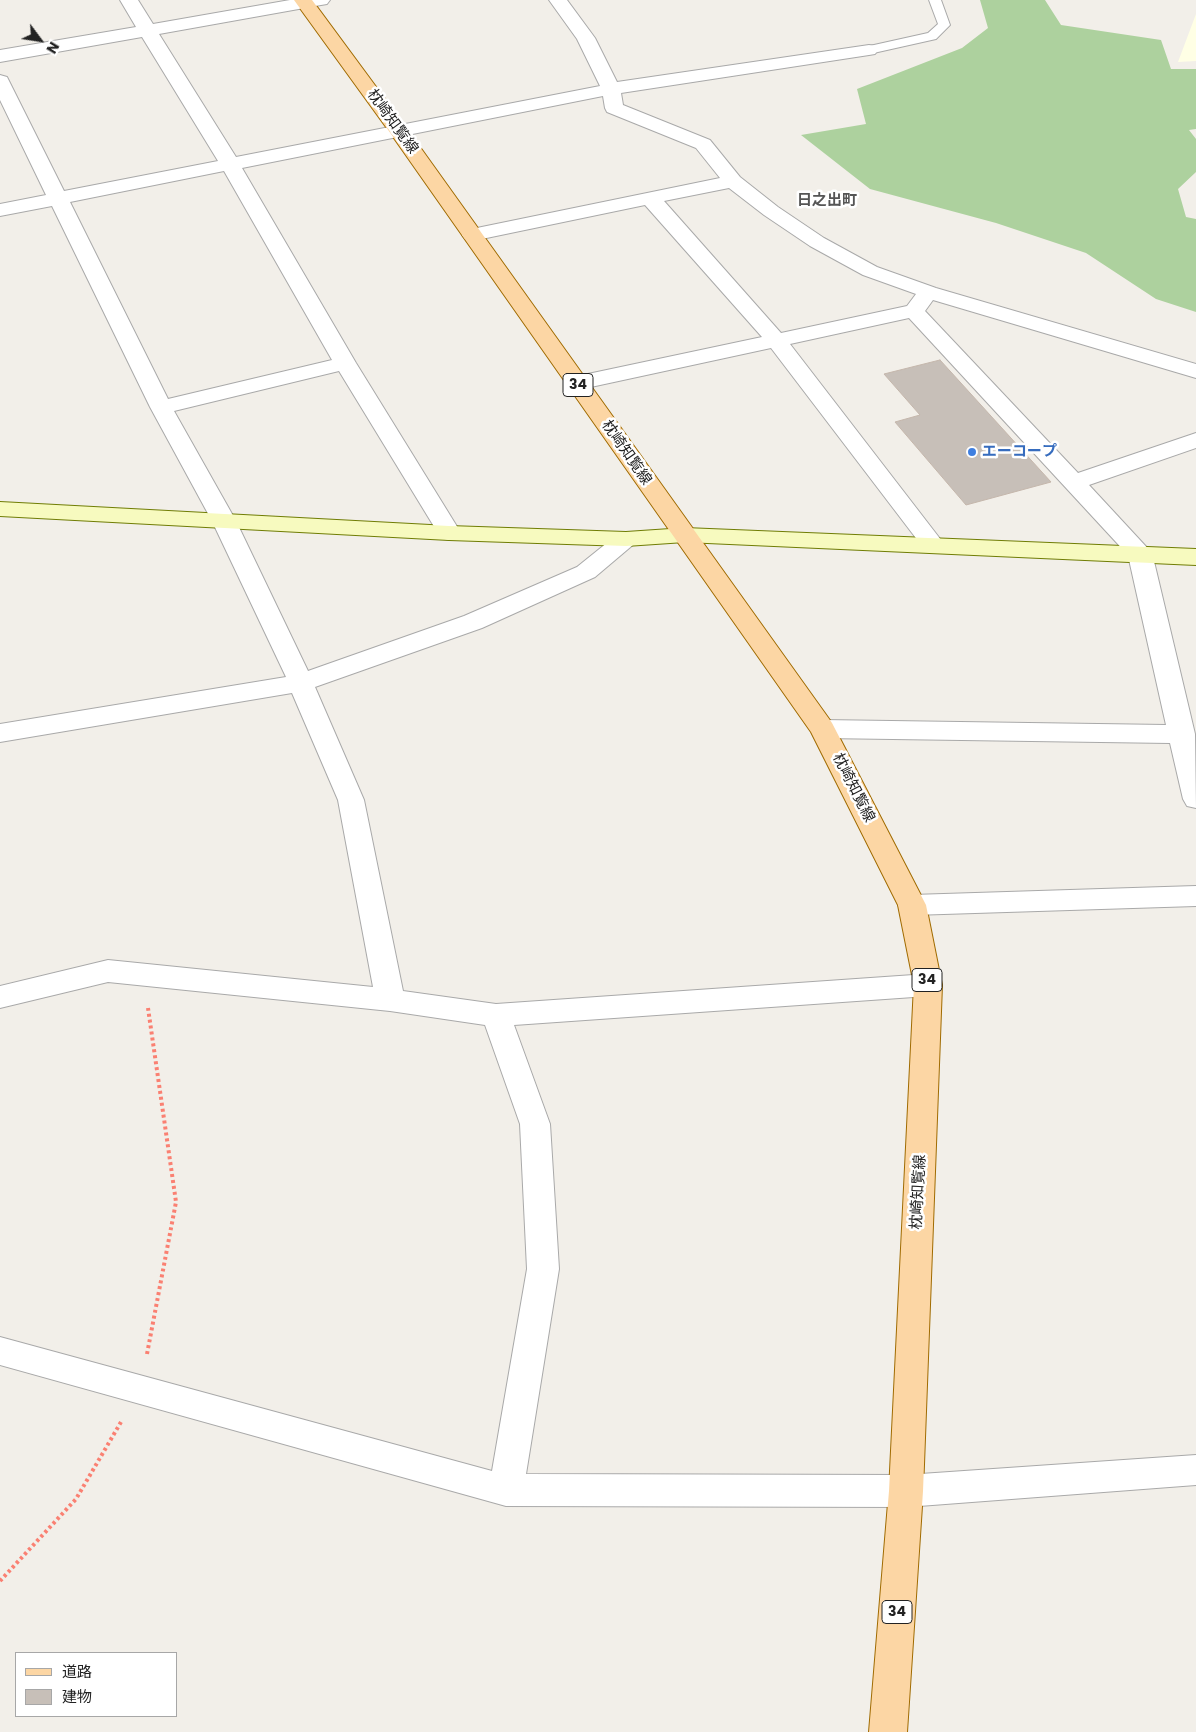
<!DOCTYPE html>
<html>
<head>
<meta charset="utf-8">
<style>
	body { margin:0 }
	#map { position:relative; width:1196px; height:1732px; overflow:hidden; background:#f2efe9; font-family:Poppins,"Noto Sans JP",sans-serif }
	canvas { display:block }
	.legend { position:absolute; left:15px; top:1652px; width:162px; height:65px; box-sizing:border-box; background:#fff; border:1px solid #a7a7a7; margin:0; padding:6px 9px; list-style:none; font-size:15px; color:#222 }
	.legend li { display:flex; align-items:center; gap:10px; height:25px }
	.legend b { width:25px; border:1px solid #a7a7a7 }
	.north { position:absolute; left:15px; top:15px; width:50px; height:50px; -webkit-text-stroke:4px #fff; paint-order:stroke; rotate:121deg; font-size:14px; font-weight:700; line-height:20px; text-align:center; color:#222 }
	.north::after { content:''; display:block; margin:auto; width:18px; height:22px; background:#222; clip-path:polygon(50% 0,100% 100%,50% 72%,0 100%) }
</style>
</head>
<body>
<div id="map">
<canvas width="1196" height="1732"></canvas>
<ul class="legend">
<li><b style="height:6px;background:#fcd6a4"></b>道路</li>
<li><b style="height:14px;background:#c7bfb8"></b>建物</li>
</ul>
<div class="north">N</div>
</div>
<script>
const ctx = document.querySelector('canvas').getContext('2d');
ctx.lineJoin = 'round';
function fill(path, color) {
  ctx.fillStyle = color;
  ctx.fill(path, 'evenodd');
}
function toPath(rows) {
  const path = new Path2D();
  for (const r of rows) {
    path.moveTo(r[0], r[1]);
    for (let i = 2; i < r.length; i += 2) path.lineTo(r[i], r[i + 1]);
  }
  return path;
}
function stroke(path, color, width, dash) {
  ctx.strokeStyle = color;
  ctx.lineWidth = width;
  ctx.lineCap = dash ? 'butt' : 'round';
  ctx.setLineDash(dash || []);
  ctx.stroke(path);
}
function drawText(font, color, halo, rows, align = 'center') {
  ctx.font = font + ' Poppins,"Noto Sans JP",sans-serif';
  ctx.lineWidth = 5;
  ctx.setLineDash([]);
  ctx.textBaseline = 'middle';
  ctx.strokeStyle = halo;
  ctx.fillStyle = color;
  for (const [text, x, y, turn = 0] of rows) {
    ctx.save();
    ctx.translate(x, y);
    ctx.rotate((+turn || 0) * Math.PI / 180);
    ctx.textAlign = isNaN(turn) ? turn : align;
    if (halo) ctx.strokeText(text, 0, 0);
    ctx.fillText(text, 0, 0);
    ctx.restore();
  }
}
const education = toPath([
	[1196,14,1196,61,1178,62]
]);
const forest = toPath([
	[980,0,1045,0,1061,25,1161,40,1171,69,1196,69,1196,129,1189,130,1196,139,1196,172,1178,189,1186,217,1196,219,1196,312,1156,299,1086,253,996,223,870,189,801,135,866,124,857,89,962,48,988,28]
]);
const building = toPath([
	[940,360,1051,482,966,505,895,422,920,415,884,374,940,360]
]);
const path = toPath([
	[147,1354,176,1202,148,1008],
	[0,1581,76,1499,121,1422]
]);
const lane = toPath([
	[929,0,941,0,950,25,936,39,869,54,865,53,863,50,865,47,928,33,938,24,929,0]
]);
const street = toPath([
	[120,0,138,0,153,24,290,0,330,0,327,4,321,5,159,34,236,157,600,86,577,39,549,0,567,0,595,38,617,82,869,45,875,46,878,50,875,54,869,55,621,93,623,105,710,140,740,177,778,207,824,238,877,267,936,288,1196,364,1196,378,933,300,925,311,1078,473,1196,433,1196,448,1089,485,1152,553,1195,734,1196,808,1187,806,1183,799,1170,743,823,738,814,735,810,729,814,723,823,720,1166,725,1128,555,909,318,790,344,941,540,945,545,941,550,933,552,925,550,771,348,577,390,569,388,566,383,569,378,762,337,645,205,472,241,465,239,462,235,465,231,472,229,720,178,696,148,607,112,605,108,603,96,242,168,356,363,461,533,457,538,449,540,441,538,339,371,174,411,236,521,308,671,464,616,577,567,618,534,626,532,634,534,638,539,634,544,595,577,482,628,315,687,364,800,403,991,496,1004,928,974,938,977,942,985,938,993,928,996,514,1025,550,1124,559,1269,526,1474,906,1475,1196,1455,1196,1485,906,1507,506,1506,0,1365,0,1337,492,1471,527,1269,520,1124,485,1025,390,1011,108,982,0,1008,0,986,108,960,373,987,338,800,292,693,0,742,0,724,286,677,212,521,150,407,52,206,0,216,0,204,46,195,0,100,0,75,7,77,64,191,218,161,142,37,0,62,0,50,136,27,120,0],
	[224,171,332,360,168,399,70,202,224,171],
	[729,188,764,215,810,246,863,275,916,294,907,306,781,333,664,201,729,188],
	[1196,886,1196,906,912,915,902,912,898,905,902,898,912,895,1196,886]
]);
const secondary = toPath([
	[0,502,449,526,626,532,685,528,1196,549,1196,565,685,542,626,546,449,540,0,516,0,502]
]);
const primary = toPath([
	[294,0,312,0,405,126,832,723,926,905,942,985,923,1491,907,1732,869,1732,889,1491,914,985,898,905,811,732,391,134,294,0]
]);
const markers = [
	[972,452,5,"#3f7fe0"]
];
const shields = [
	[578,385,30],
	[927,980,30],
	[897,1612,30]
];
const shieldNames = [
	["34",578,385],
	["34",927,980],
	["34",897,1612]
];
const streetNames = [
	["枕崎知覧線",392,122,54],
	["枕崎知覧線",626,453,55],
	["枕崎知覧線",853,788,63],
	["枕崎知覧線",919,1192,-87]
];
const farQuarternames = [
	["日之出町",827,201]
];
const shopNames = [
	["エーコープ",982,452]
];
fill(education, '#ffffe5');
fill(forest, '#add19e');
fill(building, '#c7bfb8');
stroke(building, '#c4b6ab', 1);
stroke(lane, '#a9a9a9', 2);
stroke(street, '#a9a9a9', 2);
stroke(secondary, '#707d05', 2);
stroke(primary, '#a06b00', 2);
stroke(path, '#fa8072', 4, [3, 3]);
fill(lane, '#fff');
fill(street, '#fff');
fill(secondary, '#f7fabf');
fill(primary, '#fcd6a4');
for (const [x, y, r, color] of markers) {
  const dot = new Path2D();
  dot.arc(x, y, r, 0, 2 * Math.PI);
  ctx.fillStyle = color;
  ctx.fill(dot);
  stroke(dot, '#fff', 2);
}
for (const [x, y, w] of shields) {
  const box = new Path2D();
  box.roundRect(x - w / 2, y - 11.5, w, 23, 4);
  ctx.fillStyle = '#fff';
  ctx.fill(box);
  stroke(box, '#222', 1);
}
drawText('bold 14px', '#222', null, shieldNames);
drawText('15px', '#222', '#fff', streetNames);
drawText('bold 15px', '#555', '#fff', farQuarternames);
drawText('bold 15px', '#366cbe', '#fff', shopNames, 'left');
</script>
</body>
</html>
